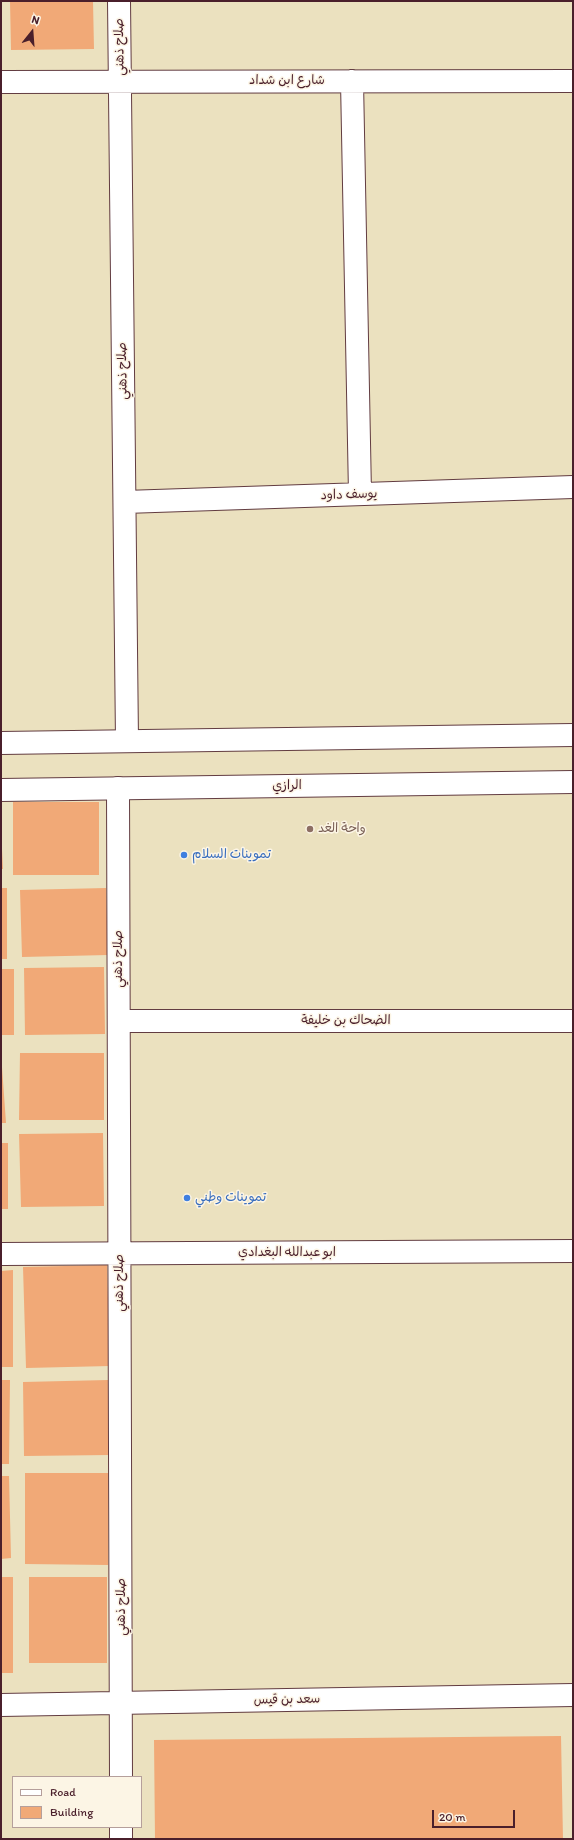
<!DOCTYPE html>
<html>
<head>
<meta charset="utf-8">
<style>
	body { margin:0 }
	#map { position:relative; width:574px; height:1840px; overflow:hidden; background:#ebe1bf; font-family:Itim,sans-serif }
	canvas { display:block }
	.frame { position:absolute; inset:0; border:2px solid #4a1f2b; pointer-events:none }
	.legend { position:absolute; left:12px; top:1776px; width:130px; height:52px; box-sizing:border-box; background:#fcf5e5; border:1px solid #b59f9b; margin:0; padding:5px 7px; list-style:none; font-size:12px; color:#4a1f2b }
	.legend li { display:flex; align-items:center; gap:8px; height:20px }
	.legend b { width:20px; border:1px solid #b59f9b }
	.north { position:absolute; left:12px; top:12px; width:40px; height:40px; -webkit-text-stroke:3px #fcf5e5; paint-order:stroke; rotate:17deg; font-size:11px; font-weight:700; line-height:16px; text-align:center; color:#4a1f2b }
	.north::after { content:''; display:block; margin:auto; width:14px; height:18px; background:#4a1f2b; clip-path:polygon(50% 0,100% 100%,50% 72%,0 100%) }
	.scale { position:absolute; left:432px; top:1810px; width:83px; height:18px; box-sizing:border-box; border:2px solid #4a1f2b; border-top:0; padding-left:5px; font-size:12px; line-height:14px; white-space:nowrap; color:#4a1f2b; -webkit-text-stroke:3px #fcf5e5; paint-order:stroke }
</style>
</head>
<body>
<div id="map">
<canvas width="574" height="1840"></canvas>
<div class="frame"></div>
<ul class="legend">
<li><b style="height:5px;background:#fff"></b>Road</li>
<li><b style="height:11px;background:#f1a977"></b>Building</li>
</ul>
<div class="north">N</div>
<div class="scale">20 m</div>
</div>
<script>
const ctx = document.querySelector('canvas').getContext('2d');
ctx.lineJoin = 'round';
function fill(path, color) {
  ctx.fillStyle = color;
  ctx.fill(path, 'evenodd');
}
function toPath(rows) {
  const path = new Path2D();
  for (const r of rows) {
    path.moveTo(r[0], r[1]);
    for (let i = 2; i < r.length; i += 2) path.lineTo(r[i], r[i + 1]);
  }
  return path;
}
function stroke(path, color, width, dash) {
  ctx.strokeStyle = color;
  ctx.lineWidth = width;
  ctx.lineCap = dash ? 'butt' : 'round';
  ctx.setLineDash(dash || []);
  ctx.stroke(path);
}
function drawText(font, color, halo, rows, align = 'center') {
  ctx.font = font + ' Itim,"Playpen Sans Arabic",sans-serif';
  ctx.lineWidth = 3;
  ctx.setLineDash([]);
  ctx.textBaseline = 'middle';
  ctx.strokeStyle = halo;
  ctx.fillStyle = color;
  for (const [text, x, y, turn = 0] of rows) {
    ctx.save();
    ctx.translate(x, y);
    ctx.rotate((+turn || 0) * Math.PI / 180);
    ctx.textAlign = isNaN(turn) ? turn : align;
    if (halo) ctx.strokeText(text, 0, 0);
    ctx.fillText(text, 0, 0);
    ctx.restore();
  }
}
const building = toPath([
	[10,1,93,1,94,49,11,50],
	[13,802,99,802,99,875,13,875],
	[1,849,2,849,3,869,1,869],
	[1,888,7,888,7,959,1,959],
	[106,888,108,955,22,957,20,890],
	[104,967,105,1034,25,1035,24,968],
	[1,969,14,969,14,1035,1,1035],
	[1,1053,6,1123,1,1123],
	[20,1053,104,1053,104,1120,19,1120],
	[103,1133,104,1206,21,1207,19,1134],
	[1,1143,8,1143,8,1209,1,1209],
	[107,1265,110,1366,26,1368,23,1267],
	[13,1270,13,1367,1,1367,1,1271],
	[1,1380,10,1380,9,1464,1,1464],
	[108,1380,110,1455,24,1456,23,1382],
	[25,1473,108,1473,108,1565,25,1564],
	[1,1476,9,1476,11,1558,1,1559],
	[1,1577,13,1577,13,1673,1,1673],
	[29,1577,107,1577,107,1663,29,1663],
	[561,1736,563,1839,155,1839,154,1740]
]);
const minor = toPath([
	[119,1,127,741],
	[352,81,360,494],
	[1,82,573,81],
	[125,502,573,487],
	[118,788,121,1777],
	[119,1021,573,1021],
	[1,1254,573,1251],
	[1,1705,573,1695],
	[121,1839,121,1827]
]);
const tertiary = toPath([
	[1,743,573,735],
	[1,790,573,782]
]);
const markers = [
	[310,829,4,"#8d6e63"],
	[184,855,4,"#3f7fe0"],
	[187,1198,4,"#3f7fe0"]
];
const streetNames = [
	["صلاح ذهني",120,47,-91],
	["شارع ابن شداد",287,81],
	["صلاح ذهني",123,371,-91],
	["يوسف داود",349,495,-2],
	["الرازي",287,786,-1],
	["صلاح ذهني",119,959,-90],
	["الضحاك بن خليفة",346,1021],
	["ابو عبدالله البغدادي",287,1253],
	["صلاح ذهني",120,1283,-90],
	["صلاح ذهني",122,1607,-90],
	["سعد بن قيس",287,1700,-1]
];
const educationNames = [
	["واحة الغد",318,829]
];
const shopNames = [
	["تموينات السلام",192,855],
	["تموينات وطني",195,1198]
];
fill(building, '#f1a977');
stroke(minor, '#623c41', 24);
stroke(tertiary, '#623c41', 24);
stroke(minor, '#fff', 22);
stroke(tertiary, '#fff', 22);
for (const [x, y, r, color] of markers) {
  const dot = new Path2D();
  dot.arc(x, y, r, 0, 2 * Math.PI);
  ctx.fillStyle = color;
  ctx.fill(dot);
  stroke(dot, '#fcf5e5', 1.5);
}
drawText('13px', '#4a1f2b', '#fcf5e5', streetNames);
drawText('13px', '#785e54', '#fcf5e5', educationNames, 'left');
drawText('13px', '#366cbe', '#fcf5e5', shopNames, 'left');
</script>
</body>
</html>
